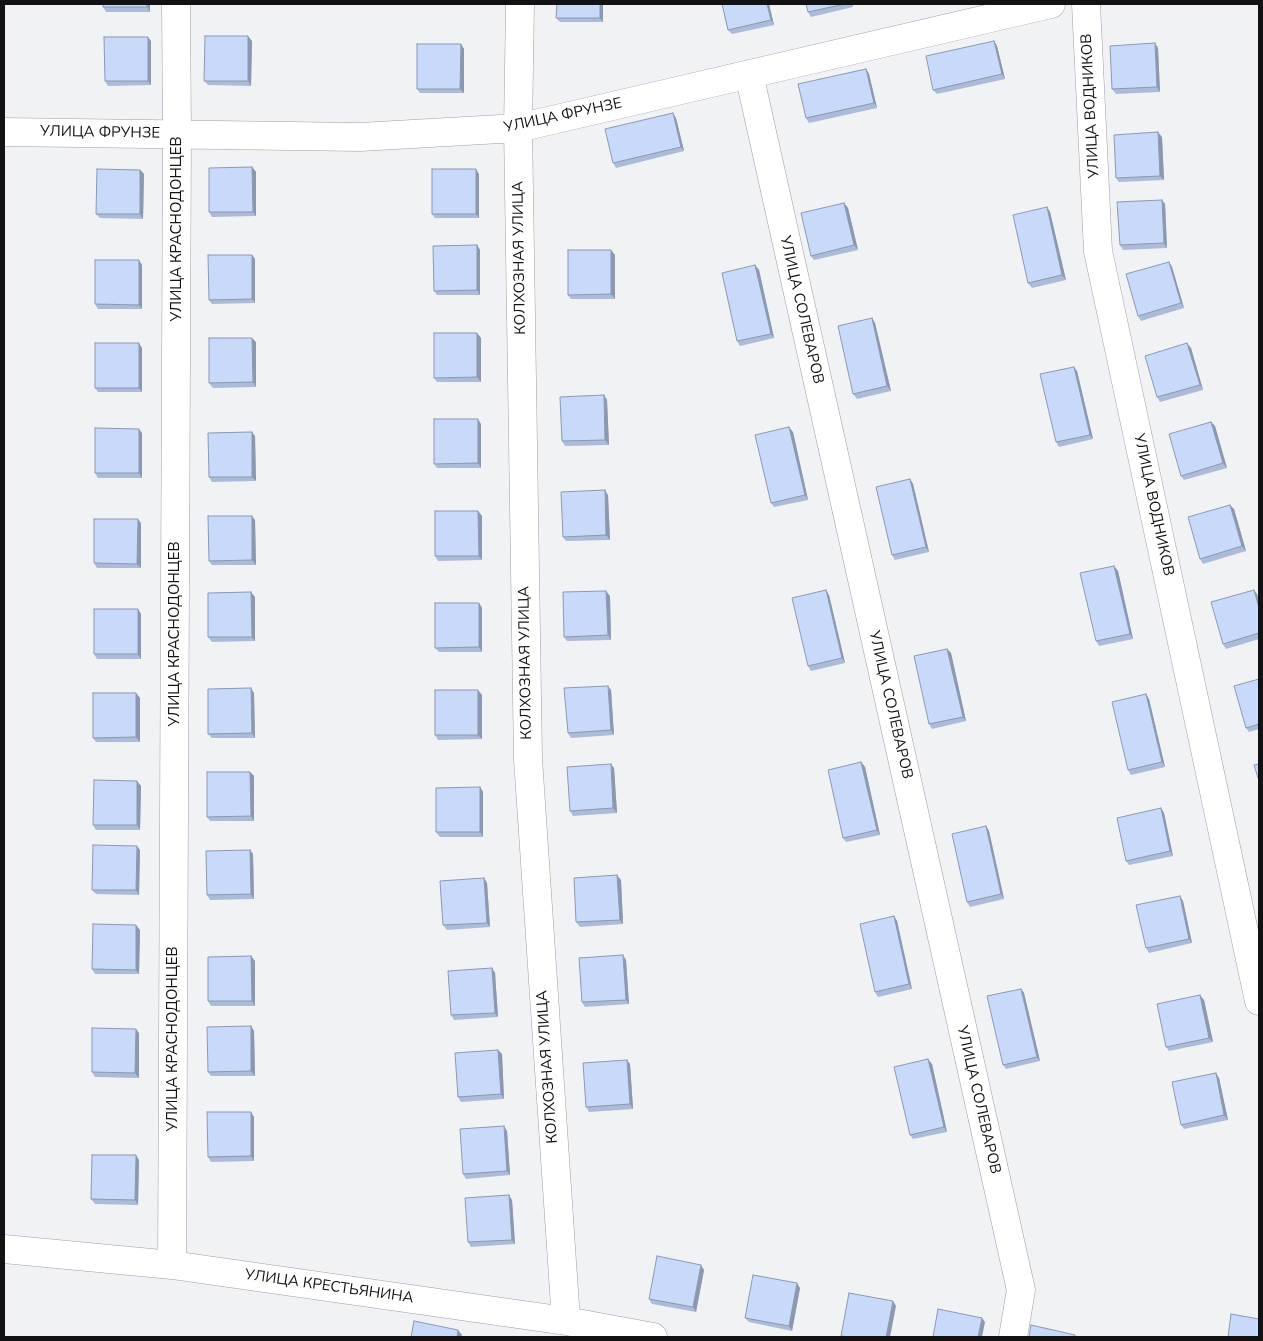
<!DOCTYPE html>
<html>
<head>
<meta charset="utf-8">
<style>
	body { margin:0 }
	#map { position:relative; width:1263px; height:1341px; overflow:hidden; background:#f0f2f5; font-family:"Nunito Sans",sans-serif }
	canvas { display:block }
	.frame { position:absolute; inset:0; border:5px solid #121214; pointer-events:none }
</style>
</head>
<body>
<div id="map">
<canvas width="1263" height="1341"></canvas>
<div class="frame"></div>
</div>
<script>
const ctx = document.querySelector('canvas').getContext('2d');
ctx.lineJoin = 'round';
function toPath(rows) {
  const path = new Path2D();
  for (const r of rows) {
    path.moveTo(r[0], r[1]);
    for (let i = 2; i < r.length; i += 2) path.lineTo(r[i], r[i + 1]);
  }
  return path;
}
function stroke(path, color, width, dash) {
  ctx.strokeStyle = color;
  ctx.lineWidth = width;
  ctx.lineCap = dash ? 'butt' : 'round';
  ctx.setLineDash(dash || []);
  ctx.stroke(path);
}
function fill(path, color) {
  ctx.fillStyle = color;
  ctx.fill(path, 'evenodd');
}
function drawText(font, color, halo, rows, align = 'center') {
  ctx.font = font + ' "Nunito Sans",sans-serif';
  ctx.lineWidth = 4;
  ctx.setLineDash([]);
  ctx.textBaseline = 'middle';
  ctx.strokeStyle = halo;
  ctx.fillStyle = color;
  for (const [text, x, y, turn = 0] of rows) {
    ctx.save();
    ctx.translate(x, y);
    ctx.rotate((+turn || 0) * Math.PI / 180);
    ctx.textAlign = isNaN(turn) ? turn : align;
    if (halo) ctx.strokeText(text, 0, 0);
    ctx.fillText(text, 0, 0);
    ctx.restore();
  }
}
const minor = toPath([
	[520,4,518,128,528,759,566,1321],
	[1086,4,1098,251,1259,1001],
	[749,74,1021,1290,1013,1337],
	[4,132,360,137,518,128,1051,4],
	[4,1249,172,1265,566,1321,653,1337],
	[172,1265,177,134,176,4]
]);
const wall = toPath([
	[150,4,150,12,106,12,103,7],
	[557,4,603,4,603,22,560,22,556,18],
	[722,4,769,4,774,25,732,34,728,30],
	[806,4,853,4,853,7,811,17,808,12],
	[151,41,151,85,108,86,105,81],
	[252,41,251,86,208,85,204,81],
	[994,41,997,46,1005,79,937,94,933,90],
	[461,44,464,49,464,93,420,93,417,89],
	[1158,48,1160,92,1116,94,1112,89],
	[866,69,869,74,877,108,809,123,806,118],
	[676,118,684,151,616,168,613,163],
	[1162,137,1164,180,1119,182,1116,178],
	[252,167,256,172,256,216,212,217,209,212],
	[140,170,144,174,143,219,100,218,96,214],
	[479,174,479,218,435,218,432,214],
	[844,203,848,208,858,250,814,260,811,256],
	[1165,204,1167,248,1123,250,1120,245],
	[1047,207,1050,212,1066,280,1032,288,1028,283],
	[477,245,480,250,480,295,437,295,434,291],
	[611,250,615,255,615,299,571,299,568,295],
	[252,255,255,259,255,303,212,304,209,300],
	[1169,262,1172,267,1184,308,1141,321,1138,316],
	[142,265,142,309,98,309,95,304],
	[755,265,759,270,774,338,740,346,737,341],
	[872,318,875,323,891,391,857,399,853,394],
	[477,333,481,338,481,382,437,382,434,378],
	[256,342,256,387,213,388,209,383],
	[142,348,142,392,98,392,95,388],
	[1191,348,1203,390,1160,402,1157,397],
	[1077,371,1093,439,1059,447,1056,442],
	[604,395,607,400,609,445,565,446,562,441],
	[1211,422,1215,426,1227,468,1184,480,1181,476],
	[481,424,481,468,437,468,434,464],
	[793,432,808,500,774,507,771,503],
	[142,433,142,478,98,478,95,473],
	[255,436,256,481,212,482,209,477],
	[910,479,913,484,929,552,895,560,892,555],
	[608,495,610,540,566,541,563,537],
	[1234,509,1246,551,1203,564,1200,559],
	[478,511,482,516,482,560,438,561,435,556],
	[255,520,256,565,212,565,209,561],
	[141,523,141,568,97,568,94,563],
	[1114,566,1118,571,1133,639,1099,646,1096,641],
	[1257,594,1259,602,1259,639,1226,649,1223,644],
	[829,595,845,663,811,671,808,666],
	[610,596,611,640,567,641,564,637],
	[255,597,255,641,212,642,208,637],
	[479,603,482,608,482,652,439,652,435,648],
	[141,614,141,659,97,659,94,654],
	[947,649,951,653,966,721,932,729,929,724],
	[1259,679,1259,729,1249,732,1246,728],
	[611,690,614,735,571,738,568,733],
	[136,693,140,698,140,742,96,742,93,738],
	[254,693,255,738,212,738,208,734],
	[1146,694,1149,699,1165,767,1131,775,1128,770],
	[482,695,482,739,438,740,435,735],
	[861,762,865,767,880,835,846,842,843,838],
	[614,768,617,813,573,816,570,811],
	[250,772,254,776,254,821,210,821,207,817],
	[141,786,140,830,96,830,93,825],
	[480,787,483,792,483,837,440,837,436,832],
	[1161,808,1164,813,1173,856,1129,865,1126,861],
	[986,826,989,831,1004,899,970,907,967,902],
	[140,850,139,895,96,894,92,890],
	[250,850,253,854,254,899,210,900,207,895],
	[484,878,487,883,490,927,447,930,443,925],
	[621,880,623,924,580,927,576,922],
	[1183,901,1192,943,1149,953,1146,948],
	[894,916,897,921,912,989,878,997,875,992],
	[140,930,139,974,95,974,92,969],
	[251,956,255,961,255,1006,211,1006,208,1001],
	[626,960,629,1004,585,1007,582,1002],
	[492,968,495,973,498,1017,454,1020,451,1015],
	[1021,989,1024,993,1040,1061,1006,1069,1003,1065],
	[1204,1000,1213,1042,1169,1051,1166,1047],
	[251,1026,254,1031,255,1076,211,1076,208,1072],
	[139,1033,139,1078,95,1077,92,1072],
	[502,1054,504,1099,461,1102,458,1097],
	[630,1064,633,1109,589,1112,586,1107],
	[932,1064,947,1132,913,1139,910,1135],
	[1219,1078,1228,1120,1184,1129,1181,1125],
	[254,1117,254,1161,211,1162,208,1157],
	[507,1131,510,1175,466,1179,463,1174],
	[139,1160,138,1205,95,1204,91,1199],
	[512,1200,515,1244,471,1247,468,1242],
	[704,1270,696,1312,652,1304,649,1299],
	[800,1288,792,1331,749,1322,745,1318]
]);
const shadedWall = toPath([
	[147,4,150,4,150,12,147,7],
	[600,4,603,4,603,22,600,18],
	[767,4,769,4,774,25,771,20],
	[248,36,252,41,251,86,248,81],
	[148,37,151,41,151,85,148,81],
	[994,41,997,46,1005,79,1002,74],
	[1155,43,1158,48,1160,92,1157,87],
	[461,44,464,49,464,93,460,89],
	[866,69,869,74,877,108,874,103],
	[673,113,676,118,684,151,681,147],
	[1158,132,1162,137,1164,180,1160,176],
	[252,167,256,172,256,216,253,212],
	[476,169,479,174,479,218,476,214],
	[140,170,144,174,143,219,140,214],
	[1162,200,1165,204,1167,248,1164,243],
	[844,203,848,208,858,250,854,245],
	[1047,207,1050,212,1066,280,1062,275],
	[477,245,480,250,480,295,477,290],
	[611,250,615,255,615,299,611,294],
	[252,255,255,259,255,303,252,299],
	[139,260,142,265,142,309,139,305],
	[1169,262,1172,267,1184,308,1181,303],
	[755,265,759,270,774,338,771,334],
	[872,318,875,323,891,391,887,386],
	[477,333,481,338,481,382,477,377],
	[252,338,256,342,256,387,253,382],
	[139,343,142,348,142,392,139,388],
	[1187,343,1191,348,1203,390,1200,385],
	[1074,367,1077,371,1093,439,1090,435],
	[604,395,607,400,609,445,605,440],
	[478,419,481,424,481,468,478,463],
	[1211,422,1215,426,1227,468,1223,463],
	[789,427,793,432,808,500,805,495],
	[139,429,142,433,142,478,139,473],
	[252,432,255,436,256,481,252,477],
	[910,479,913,484,929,552,926,547],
	[605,490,608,495,610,540,606,535],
	[1230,505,1234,509,1246,551,1242,546],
	[478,511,482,516,482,560,479,556],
	[252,516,255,520,256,565,252,560],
	[138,519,141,523,141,568,137,564],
	[1114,566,1118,571,1133,639,1130,634],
	[826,590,829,595,845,663,842,658],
	[1254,590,1257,594,1259,602,1259,608],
	[606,591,610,596,611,640,608,635],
	[251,592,255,597,255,641,252,637],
	[479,603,482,608,482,652,479,647],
	[138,609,141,614,141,659,138,654],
	[947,649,951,653,966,721,963,717],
	[608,686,611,690,614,735,611,730],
	[251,688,254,693,255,738,252,733],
	[478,690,482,695,482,739,478,735],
	[136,693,140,698,140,742,136,737],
	[1146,694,1149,699,1165,767,1162,762],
	[861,762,865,767,880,835,877,830],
	[611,764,614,768,617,813,613,808],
	[250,772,254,776,254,821,251,816],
	[137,781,141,786,140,830,137,825],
	[480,787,483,792,483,837,480,832],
	[1161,808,1164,813,1173,856,1170,851],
	[986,826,989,831,1004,899,1001,894],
	[137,846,140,850,139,895,136,890],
	[250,850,253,854,254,899,251,894],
	[617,875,621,880,623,924,620,920],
	[484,878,487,883,490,927,487,923],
	[1180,896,1183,901,1192,943,1189,939],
	[894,916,897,921,912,989,909,984],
	[136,925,140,930,139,974,136,970],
	[623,955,626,960,629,1004,626,1000],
	[251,956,255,961,255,1006,252,1001],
	[492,968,495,973,498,1017,495,1013],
	[1021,989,1024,993,1040,1061,1037,1057],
	[1200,995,1204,1000,1213,1042,1209,1038],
	[251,1026,254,1031,255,1076,251,1071],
	[136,1029,139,1033,139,1078,135,1073],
	[498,1050,502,1054,504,1099,501,1094],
	[928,1059,932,1064,947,1132,944,1127],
	[627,1060,630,1064,633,1109,630,1104],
	[1216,1073,1219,1078,1228,1120,1224,1115],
	[251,1112,254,1117,254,1161,251,1156],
	[504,1126,507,1131,510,1175,507,1171],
	[136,1155,139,1160,138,1205,135,1200],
	[509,1195,512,1200,515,1244,512,1240],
	[701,1265,704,1270,696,1312,693,1307],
	[797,1283,800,1288,792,1331,789,1326],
	[893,1301,896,1306,890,1337,886,1337],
	[982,1318,985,1322,982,1337,978,1337],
	[458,1330,462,1335,461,1337,457,1337]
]);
const building = toPath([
	[103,4,147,4,147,7,103,7,103,4],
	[557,4,600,4,600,18,556,18,557,4],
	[722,4,767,4,771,20,728,30,722,4],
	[806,4,845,4,808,12,806,4],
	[205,36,248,36,248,81,204,81,205,36],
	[104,37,148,37,148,81,105,81,104,37],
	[994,41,1002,74,933,90,926,56,994,41],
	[1155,43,1157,87,1112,89,1110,46,1155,43],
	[417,44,461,44,460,89,417,89,417,44],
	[866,69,874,103,806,118,798,84,866,69],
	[673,113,681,147,613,163,605,129,673,113],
	[1158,132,1160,176,1116,178,1114,135,1158,132],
	[252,167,253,212,209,212,209,168,252,167],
	[97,169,140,170,140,214,96,214,97,169],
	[432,169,476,169,476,214,432,214,432,169],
	[1162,200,1164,243,1120,245,1117,202,1162,200],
	[844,203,854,245,811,256,801,213,844,203],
	[1047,207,1062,275,1028,283,1013,215,1047,207],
	[477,245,477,290,434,291,433,246,477,245],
	[568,250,611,250,611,294,568,295,568,250],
	[208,255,252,255,252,299,209,300,208,255],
	[95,260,139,260,139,305,95,304,95,260],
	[1169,262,1181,303,1138,316,1126,274,1169,262],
	[755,265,771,334,737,341,722,273,755,265],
	[872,318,887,386,853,394,838,326,872,318],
	[434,333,477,333,477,377,434,378,434,333],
	[209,338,252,338,253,382,209,383,209,338],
	[95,343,139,343,139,388,95,388,95,343],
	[1187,343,1200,385,1157,397,1145,356,1187,343],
	[1074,367,1090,435,1056,442,1040,374,1074,367],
	[604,395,605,440,562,441,560,397,604,395],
	[434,419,478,419,478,463,434,464,434,419],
	[1211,422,1223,463,1181,476,1169,434,1211,422],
	[789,427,805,495,771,503,755,435,789,427],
	[95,428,139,429,139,473,95,473,95,428],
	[252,432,252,477,209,477,208,433,252,432],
	[910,479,926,547,892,555,876,487,910,479],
	[605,490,606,535,563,537,561,492,605,490],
	[1230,505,1242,546,1200,559,1188,517,1230,505],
	[435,511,478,511,479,556,435,556,435,511],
	[208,516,252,516,252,560,209,561,208,516],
	[94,519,138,519,137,564,94,563,94,519],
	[1114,566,1130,634,1096,641,1080,573,1114,566],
	[826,590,842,658,808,666,792,598,826,590],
	[1254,590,1259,608,1259,633,1223,644,1211,602,1254,590],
	[606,591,608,635,564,637,563,592,606,591],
	[251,592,252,637,208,637,208,593,251,592],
	[435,603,479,603,479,647,435,648,435,603],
	[94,609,138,609,138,654,94,654,94,609],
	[947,649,963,717,929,724,914,656,947,649],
	[1259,679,1259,724,1246,728,1234,686,1259,679],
	[608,686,611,730,568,733,564,688,608,686],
	[251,688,252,733,208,734,208,689,251,688],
	[435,690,478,690,478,735,435,735,435,690],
	[93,693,136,693,136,737,93,738,93,693],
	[1146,694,1162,762,1128,770,1112,702,1146,694],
	[861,762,877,830,843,838,828,770,861,762],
	[611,764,613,808,570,811,567,767,611,764],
	[1259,764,1259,781,1254,765,1259,764],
	[207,772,250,772,251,816,207,817,207,772],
	[94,780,137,781,137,825,93,825,94,780],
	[480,787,480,832,436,832,436,788,480,787],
	[1161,808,1170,851,1126,861,1117,818,1161,808],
	[986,826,1001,894,967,902,952,834,986,826],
	[93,845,137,846,136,890,92,890,93,845],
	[250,850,251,894,207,895,206,851,250,850],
	[617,875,620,920,576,922,574,878,617,875],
	[484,878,487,923,443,925,440,881,484,878],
	[1180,896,1189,939,1146,948,1136,905,1180,896],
	[894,916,909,984,875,992,860,924,894,916],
	[93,924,136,925,136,970,92,969,93,924],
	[623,955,626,1000,582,1002,579,958,623,955],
	[251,956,252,1001,208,1001,208,957,251,956],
	[492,968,495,1013,451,1015,448,971,492,968],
	[1021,989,1037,1057,1003,1065,987,996,1021,989],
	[1200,995,1209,1038,1166,1047,1157,1004,1200,995],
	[251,1026,251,1071,208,1072,207,1027,251,1026],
	[92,1028,136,1029,135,1073,92,1072,92,1028],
	[498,1050,501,1094,458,1097,455,1053,498,1050],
	[928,1059,944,1127,910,1135,894,1067,928,1059],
	[627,1060,630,1104,586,1107,583,1063,627,1060],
	[1216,1073,1224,1115,1181,1125,1172,1082,1216,1073],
	[207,1112,251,1112,251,1156,208,1157,207,1112],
	[504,1126,507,1171,463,1174,460,1129,504,1126],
	[92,1155,136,1155,135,1200,91,1199,92,1155],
	[509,1195,512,1240,468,1242,465,1198,509,1195],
	[657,1256,701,1265,693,1307,649,1299,657,1256],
	[753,1275,797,1283,789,1326,745,1318,753,1275],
	[849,1293,893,1301,886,1337,850,1337,841,1336,849,1293],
	[938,1309,982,1318,978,1337,933,1337,938,1309],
	[1231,1314,1259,1319,1259,1337,1228,1337,1231,1314],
	[414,1321,458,1330,457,1337,411,1337,414,1321],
	[1031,1325,1075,1335,1075,1337,1029,1337,1031,1325]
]);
const streetNames = [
	["УЛИЦА ВОДНИКОВ",1091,106,-93],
	["УЛИЦА ФРУНЗЕ",563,116,-12],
	["УЛИЦА ФРУНЗЕ",100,133,1],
	["УЛИЦА КРАСНОДОНЦЕВ",177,229,-90],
	["КОЛХОЗНАЯ УЛИЦА",520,258,-91],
	["УЛИЦА СОЛЕВАРОВ",801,310,77],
	["УЛИЦА ВОДНИКОВ",1153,505,78],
	["УЛИЦА КРАСНОДОНЦЕВ",175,634,-90],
	["КОЛХОЗНАЯ УЛИЦА",526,663,-91],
	["УЛИЦА СОЛЕВАРОВ",890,705,77],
	["УЛИЦА КРАСНОДОНЦЕВ",173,1039,-90],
	["КОЛХОЗНАЯ УЛИЦА",548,1067,-94],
	["УЛИЦА СОЛЕВАРОВ",978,1100,77],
	["УЛИЦА КРЕСТЬЯНИНА",329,1287,8]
];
stroke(minor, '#9d9fa2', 29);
stroke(minor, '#fff', 28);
fill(wall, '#acbbd7');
fill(shadedWall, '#8c98af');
fill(building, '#c8d9fa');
stroke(building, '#8c98af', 1);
drawText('15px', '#121214', '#fff', streetNames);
</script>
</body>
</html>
